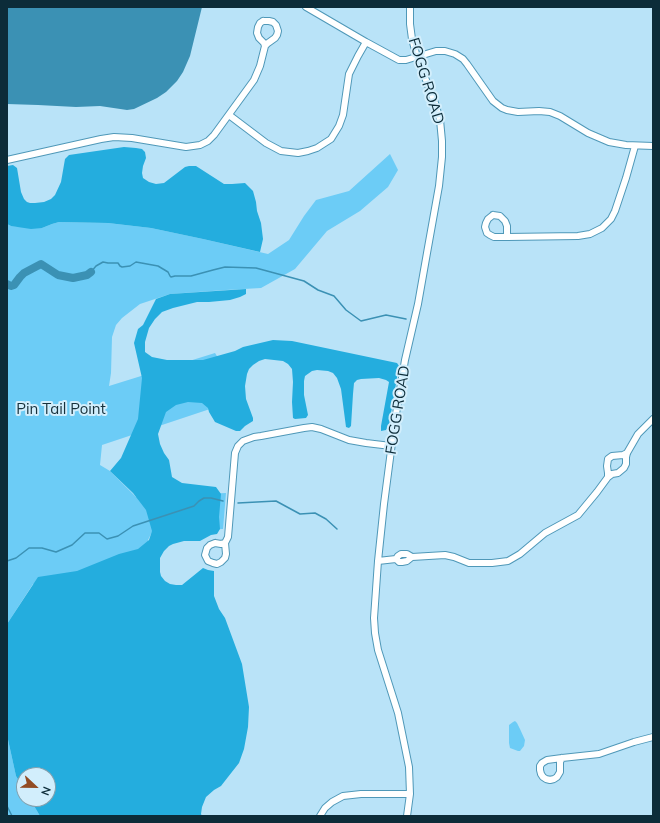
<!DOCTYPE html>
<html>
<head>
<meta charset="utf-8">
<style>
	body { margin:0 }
	#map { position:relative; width:660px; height:823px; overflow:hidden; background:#b9e3f8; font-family:Mulish,sans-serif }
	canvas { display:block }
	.frame { position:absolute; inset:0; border:8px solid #0c2c39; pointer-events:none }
	.north { position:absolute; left:16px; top:767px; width:40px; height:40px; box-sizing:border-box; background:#d2eefc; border:1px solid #83a0ae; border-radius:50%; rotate:112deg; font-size:11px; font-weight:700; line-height:16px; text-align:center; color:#0c2c39 }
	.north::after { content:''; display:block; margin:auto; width:14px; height:18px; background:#924c24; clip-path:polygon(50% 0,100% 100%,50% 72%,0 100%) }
</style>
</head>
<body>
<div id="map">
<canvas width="660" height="823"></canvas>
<div class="frame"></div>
<div class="north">N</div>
</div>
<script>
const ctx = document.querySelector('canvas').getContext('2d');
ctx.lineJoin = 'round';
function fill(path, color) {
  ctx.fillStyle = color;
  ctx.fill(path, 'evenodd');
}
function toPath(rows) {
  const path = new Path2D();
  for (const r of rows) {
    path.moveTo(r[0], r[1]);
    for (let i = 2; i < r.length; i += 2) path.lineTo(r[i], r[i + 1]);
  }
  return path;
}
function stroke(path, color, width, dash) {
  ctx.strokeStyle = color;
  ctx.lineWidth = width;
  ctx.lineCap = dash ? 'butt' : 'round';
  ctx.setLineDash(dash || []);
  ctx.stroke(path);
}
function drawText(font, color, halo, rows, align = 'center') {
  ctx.font = font + ' Mulish,sans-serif';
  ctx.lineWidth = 4;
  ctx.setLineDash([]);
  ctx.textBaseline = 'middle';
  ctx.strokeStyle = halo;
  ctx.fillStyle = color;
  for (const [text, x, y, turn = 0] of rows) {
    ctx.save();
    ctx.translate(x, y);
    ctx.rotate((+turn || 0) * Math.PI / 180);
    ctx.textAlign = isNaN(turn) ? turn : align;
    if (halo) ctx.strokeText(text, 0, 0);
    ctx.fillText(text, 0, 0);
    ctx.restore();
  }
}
const green = toPath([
	[390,154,398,170,388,187,360,211,327,231,295,269,261,288,226,290,170,294,140,304,122,318,116,325,112,337,111,373,109,386,215,353,243,398,102,445,100,465,110,471,136,497,226,493,223,529,152,532,148,540,162,615,33,584,7,624,7,224,11,226,42,228,52,224,59,222,108,223,151,228,203,239,268,254,289,240,304,216,316,200,349,191],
	[515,721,517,723,520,729,525,740,524,746,520,751,518,751,510,748,509,743,509,725,513,722],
	[7,735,16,776,24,789,24,799,30,799,40,816,7,816]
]);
const forest = toPath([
	[124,147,136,148,142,149,145,152,146,158,143,166,142,173,143,178,149,182,156,184,164,183,185,167,189,166,196,166,224,184,232,184,245,183,253,191,256,202,257,211,261,223,263,239,260,252,203,239,151,228,108,223,59,222,52,224,42,228,31,229,11,226,7,224,7,166,13,165,17,168,21,192,24,199,27,202,30,203,35,203,44,202,51,199,55,195,61,182,65,159,69,155],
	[246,289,246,294,240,297,230,300,209,302,197,302,173,308,162,312,155,319,149,328,145,342,145,352,152,357,167,360,203,360,235,351,243,347,273,340,292,341,397,363,399,366,389,425,386,430,381,431,381,426,389,382,386,380,379,378,361,379,357,380,354,383,353,394,351,426,349,428,346,427,341,389,337,378,333,373,328,371,317,370,312,371,305,376,304,381,304,395,308,415,306,418,295,419,293,418,292,402,293,382,292,369,288,364,283,361,265,359,259,361,253,365,249,369,247,374,245,386,246,399,253,418,253,421,245,426,240,431,236,431,215,422,209,412,208,408,202,403,188,402,176,405,166,412,158,434,160,444,164,453,169,460,172,477,182,483,216,487,221,494,219,517,220,529,217,534,211,535,200,541,184,541,173,544,169,546,164,551,160,558,160,572,161,576,165,581,170,584,176,585,182,585,203,568,208,570,214,571,214,596,219,609,225,618,242,664,249,707,248,727,244,749,239,763,228,777,221,786,214,790,206,797,202,807,201,814,202,816,40,816,30,799,48,799,48,775,24,775,24,789,16,776,7,735,7,624,38,577,77,571,119,554,138,549,149,540,152,531,146,510,133,493,110,471,121,458,138,419,142,378,134,343,138,329,143,325,156,299,170,294]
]);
const water = toPath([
	[7,7,202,7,190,56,183,72,177,81,166,92,157,98,134,109,127,110,100,106,76,107,38,105,7,104]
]);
const stream = toPath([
	[91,272,96,266,103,262,108,263,118,263,120,266,122,267,130,266,136,262,158,266,168,272,170,276,171,277,175,276,191,276,213,270,225,267,256,268,304,281,318,290,334,296,346,310,361,321,386,315,406,319],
	[238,503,276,501,300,514,315,513,326,519,337,529],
	[7,561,16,558,29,548,42,548,56,552,72,545,85,533,99,533,107,539,118,536,133,526,194,506,199,501,204,498,211,498,223,501],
	[7,806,12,816]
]);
const river = toPath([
	[7,284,11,286,14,285,20,277,24,273,41,264,58,275,73,278,87,275,91,272]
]);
const minor = toPath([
	[306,7,366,42,399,60,406,60,436,51,445,51,455,54,463,59,467,64,493,101,502,108,507,110,518,112,539,111,550,112,560,116,588,133,609,142,626,145,653,146],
	[263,21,269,21,273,22,276,25,278,31,277,35,275,38,268,43,265,46,264,43,259,38,257,33,258,27,260,23,263,21],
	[229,115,266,143,281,151,298,153,308,151,317,148,331,139,339,126,343,115,349,74,358,56,366,42],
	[7,160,101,139,114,137,132,138,186,147,200,145,208,141,214,135,254,80,260,66,265,46],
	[493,215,500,216,505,221,507,226,507,237,494,237,490,235,487,233,485,227,486,223,488,219,493,215],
	[507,237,578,236,590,234,602,228,611,219,615,211,626,178,635,146],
	[627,453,626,457,626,464,624,468,618,473,612,474,608,477,608,473,607,466,608,459,612,456,623,455,627,453],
	[627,453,638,434,653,419],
	[215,543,221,544,225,543,226,554,225,558,221,562,217,564,213,563,208,561,205,555,207,548,210,545,215,543],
	[225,543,228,537,235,453,238,446,243,441,254,437,261,436,304,428,312,427,321,429,349,440,366,443,391,446],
	[412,557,407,561,402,562,399,562,396,559,398,556,401,554,407,554,412,557,445,555,454,557,469,563,492,563,508,561,520,554,545,533,578,515,597,492,608,477],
	[378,561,396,559],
	[562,758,599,754,634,742,653,737],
	[562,758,560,762,560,772,557,777,554,779,550,780,546,779,543,777,541,774,540,770,540,766,542,763,547,760,562,758],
	[320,816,325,808,332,802,343,796,361,794,410,794],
	[407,816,410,794,409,767,398,713,378,650,375,633,374,618,378,561,384,504,395,420,405,360,418,304,427,253,439,186,442,157,442,141,440,120,435,103,417,57,412,39,410,24,410,7]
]);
const streetNames = [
	["FOGG ROAD",426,81,73],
	["FOGG ROAD",398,410,-81]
];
const parkNames = [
	["Pin Tail Point",61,409]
];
fill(green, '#6cccf6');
fill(forest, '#24adde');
fill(water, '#3b91b4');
stroke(stream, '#3b91b4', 1.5);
stroke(river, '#3b91b4', 8);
stroke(minor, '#4f98b8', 8);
stroke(minor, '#fff', 6);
drawText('15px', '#0c2c39', '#d2eefc', streetNames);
drawText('15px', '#17313c', '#d2eefc', parkNames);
</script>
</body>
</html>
